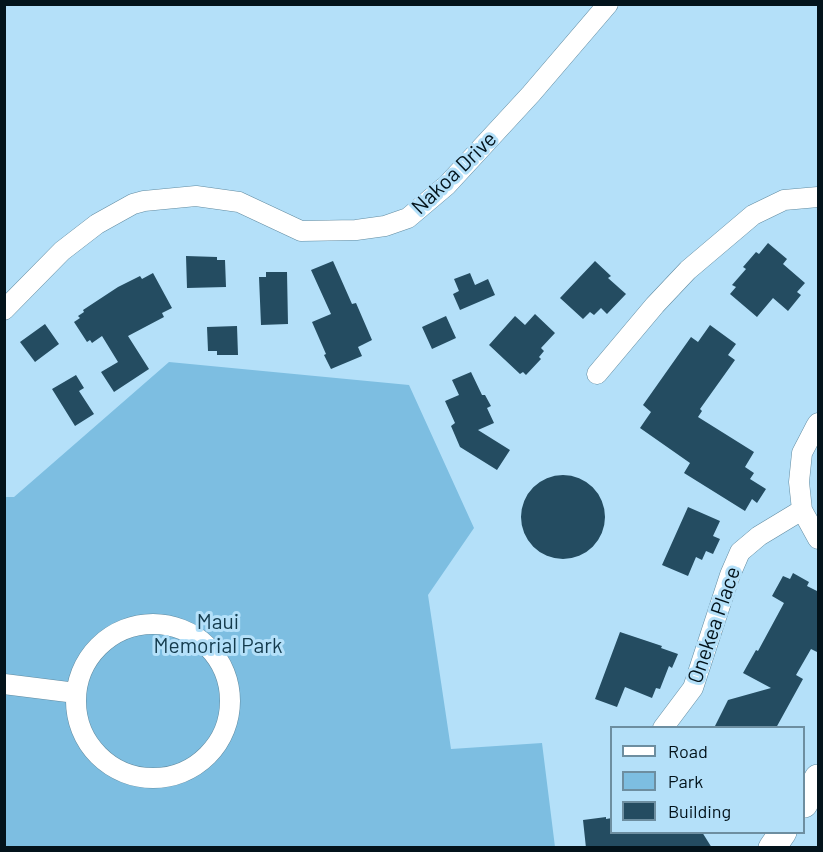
<!DOCTYPE html>
<html>
<head>
<meta charset="utf-8">
<style>
	body { margin:0 }
	#map { position:relative; width:823px; height:852px; overflow:hidden; background:#b4e0f9; font-family:Barlow,sans-serif }
	canvas { display:block }
	.frame { position:absolute; inset:0; border:6px solid #03131b; pointer-events:none }
	.legend { position:absolute; left:610px; top:726px; width:195px; height:108px; box-sizing:border-box; background:#b4e0f9; border:2px solid #6d8ea0; margin:0; padding:8px 10px; list-style:none; font-size:18px; color:#03131b }
	.legend li { display:flex; align-items:center; gap:12px; height:30px }
	.legend b { width:30px; border:2px solid #6d8ea0 }
</style>
</head>
<body>
<div id="map">
<canvas width="823" height="852"></canvas>
<div class="frame"></div>
<ul class="legend">
<li><b style="height:8px;background:#fff"></b>Road</li>
<li><b style="height:16px;background:#7dbee1"></b>Park</li>
<li><b style="height:16px;background:#244c61"></b>Building</li>
</ul>
</div>
<script>
const ctx = document.querySelector('canvas').getContext('2d');
ctx.lineJoin = 'round';
function fill(path, color) {
  ctx.fillStyle = color;
  ctx.fill(path, 'evenodd');
}
function toPath(rows) {
  const path = new Path2D();
  for (const r of rows) {
    if (r.length === 3) {
      path.moveTo(r[0] + r[2], r[1]);
      path.arc(r[0], r[1], r[2], 0, 2 * Math.PI);
      continue;
    }
    path.moveTo(r[0], r[1]);
    for (let i = 2; i < r.length; i += 2) path.lineTo(r[i], r[i + 1]);
  }
  return path;
}
function stroke(path, color, width, dash) {
  ctx.strokeStyle = color;
  ctx.lineWidth = width;
  ctx.lineCap = dash ? 'butt' : 'round';
  ctx.setLineDash(dash || []);
  ctx.stroke(path);
}
function drawText(font, color, halo, rows, align = 'center') {
  ctx.font = font + ' Barlow,sans-serif';
  ctx.lineWidth = 6;
  ctx.setLineDash([]);
  ctx.textBaseline = 'middle';
  ctx.strokeStyle = halo;
  ctx.fillStyle = color;
  for (const [text, x, y, turn = 0] of rows) {
    ctx.save();
    ctx.translate(x, y);
    ctx.rotate((+turn || 0) * Math.PI / 180);
    ctx.textAlign = isNaN(turn) ? turn : align;
    if (halo) ctx.strokeText(text, 0, 0);
    ctx.fillText(text, 0, 0);
    ctx.restore();
  }
}
const green = toPath([
	[169,362,409,385,474,528,428,595,451,749,542,743,555,847,5,847,4,497,14,497]
]);
const building = toPath([
	[768,243,787,259,783,264,805,283,797,292,801,295,788,311,773,298,757,317,730,294,736,287,732,285,746,269,743,267,756,252,759,254],
	[186,256,217,257,217,260,225,260,226,287,187,288],
	[333,261,352,304,356,303,372,340,358,347,362,356,331,369,324,355,326,354,312,322,331,314,311,270],
	[595,261,611,276,608,278,626,294,607,314,601,308,594,315,590,312,583,319,560,298],
	[266,272,287,272,288,324,261,325,259,277,266,277],
	[153,273,172,308,162,313,164,317,128,336,149,369,114,392,101,372,118,362,102,336,92,343,90,340,87,342,74,322,80,318,78,316,84,312,83,310,118,287,140,276,142,279],
	[470,273,475,285,488,279,495,295,460,310,453,294,459,291,454,279],
	[535,314,555,333,541,348,544,351,539,357,541,359,526,375,523,372,520,374,489,345,515,316,525,325],
	[446,316,456,338,432,349,422,327],
	[45,324,59,344,35,362,20,342],
	[710,325,736,344,728,355,735,360,700,409,702,411,698,417,754,452,745,467,754,473,750,479,766,489,757,503,752,499,745,511,684,473,690,463,640,428,651,412,643,405,691,337,698,342],
	[237,326,238,355,217,355,217,351,208,351,207,327],
	[471,372,482,395,485,395,491,406,487,408,494,423,478,430,510,450,497,470,460,447,451,426,455,423,445,401,459,395,452,380],
	[76,375,84,388,79,391,94,414,75,426,52,389],
	[563,517,42],
	[688,507,720,521,713,536,720,539,713,554,706,551,702,560,696,557,688,576,662,565],
	[793,573,809,582,807,586,819,592,819,653,811,649,796,675,803,679,776,728,714,728,728,700,771,688,743,673,756,650,758,651,784,603,772,596,783,576,790,579],
	[620,632,662,646,661,648,678,654,672,668,669,666,660,689,656,688,652,698,625,687,617,707,595,699],
	[606,817,606,819,612,818,612,832,702,832,712,848,586,848,583,820]
]);
const street = toPath([
	[4,310,62,251,97,224,133,204,144,201,196,196,239,202,301,231,356,230,385,226,408,218,447,185,531,94,608,4],
	[597,374,655,305,688,270,753,215,784,200,818,197],
	[818,423,816,426,802,453,799,482,802,510,818,539],
	[153,701,77],
	[4,684,76,693],
	[663,728,693,688,730,575,740,552,759,536,802,510]
]);
const secondary = toPath([
	[804,804,818,778],
	[772,848,783,832]
]);
const streetNames = [
	["Nakoa Drive",454,173,-44],
	["Onekea Place",714,625,-71]
];
const parkNames = [
	["Maui",218,622],
	["Memorial Park",218,646]
];
fill(green, '#7dbee1');
fill(building, '#244c61');
stroke(street, '#618ba1', 21);
stroke(secondary, '#618ba1', 28);
stroke(street, '#fff', 20);
stroke(secondary, '#fff', 27);
drawText('21px', '#03131b', '#b4e0f9', streetNames);
drawText('21px', '#143b4d', '#b4e0f9', parkNames);
</script>
</body>
</html>
